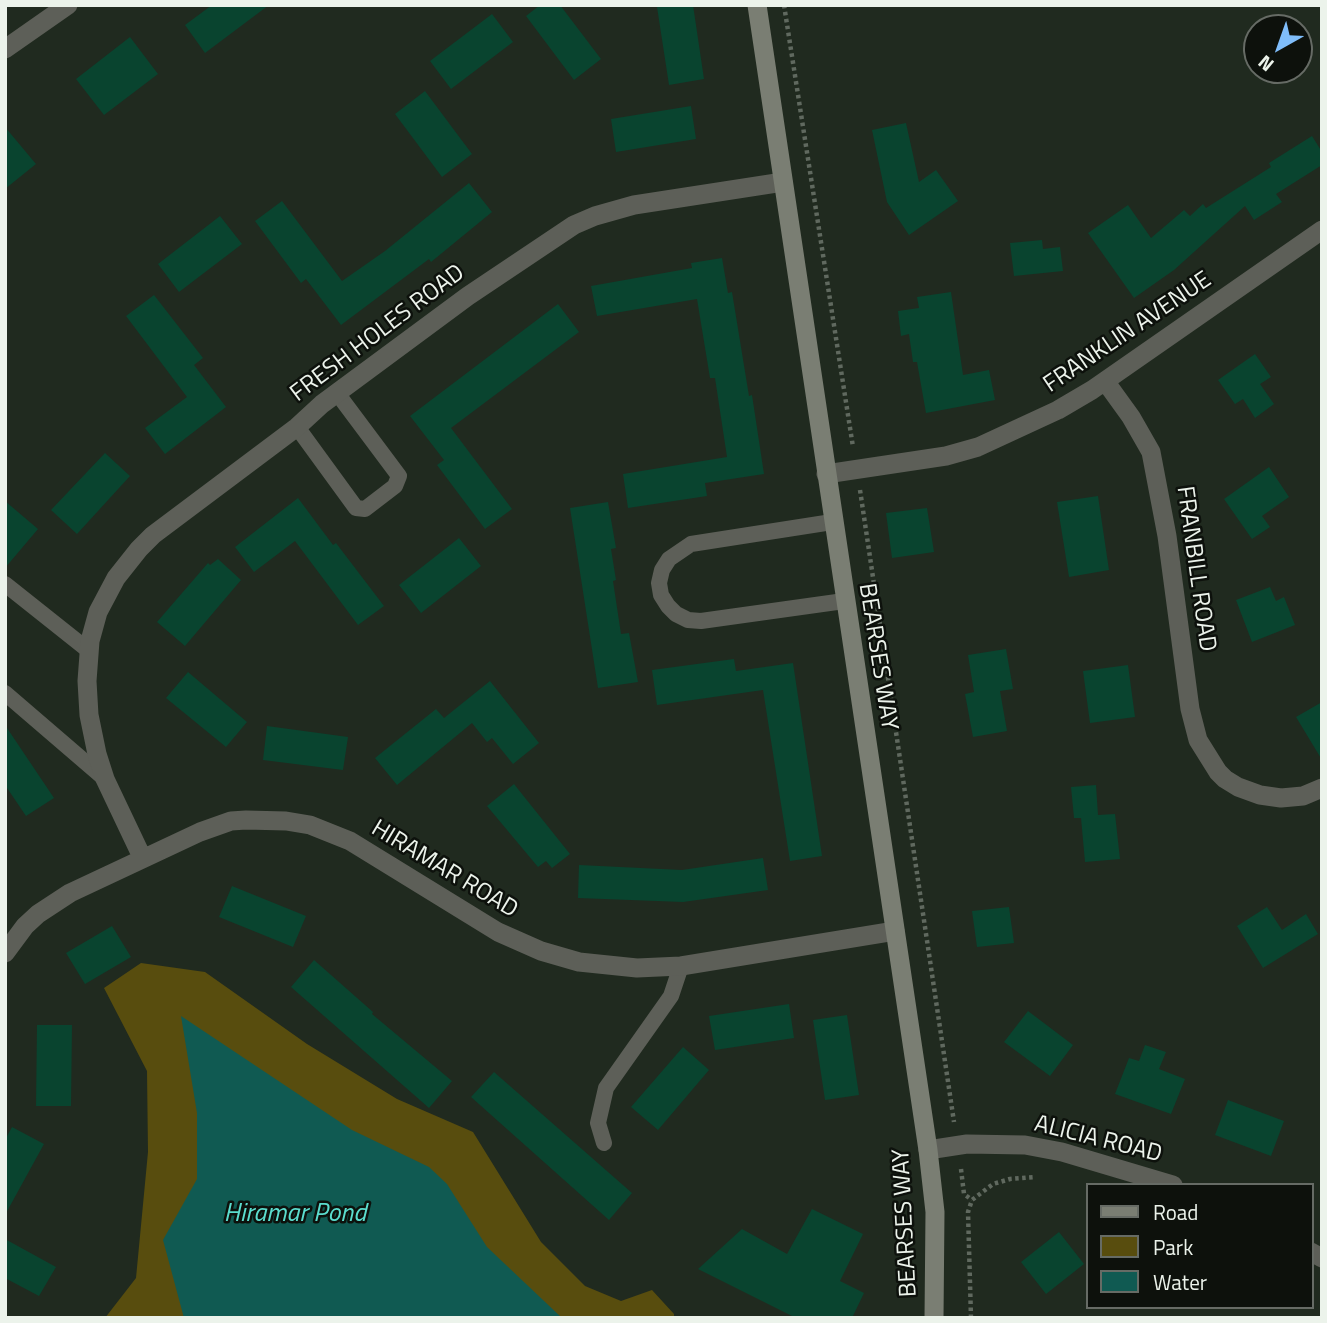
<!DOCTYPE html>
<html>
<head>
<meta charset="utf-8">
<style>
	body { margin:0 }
	#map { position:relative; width:1327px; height:1323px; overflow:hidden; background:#202a1f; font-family:"Titillium Web",sans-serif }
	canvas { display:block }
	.frame { position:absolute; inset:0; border:7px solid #ecf3eb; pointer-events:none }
	.legend { position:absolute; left:1086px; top:1183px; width:228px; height:126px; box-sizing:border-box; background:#0d110c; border:2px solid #666b65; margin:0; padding:9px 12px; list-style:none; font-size:21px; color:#ecf3eb }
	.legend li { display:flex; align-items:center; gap:14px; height:35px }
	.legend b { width:35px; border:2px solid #666b65 }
	.north { position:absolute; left:1243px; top:14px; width:70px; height:70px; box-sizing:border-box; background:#0d110c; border:2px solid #666b65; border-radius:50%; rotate:220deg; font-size:19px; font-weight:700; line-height:28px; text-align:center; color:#ecf3eb }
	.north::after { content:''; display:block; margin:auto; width:24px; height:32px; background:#7fbdfa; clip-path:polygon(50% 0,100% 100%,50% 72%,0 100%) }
</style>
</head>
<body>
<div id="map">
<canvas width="1327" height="1323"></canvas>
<div class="frame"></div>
<ul class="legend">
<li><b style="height:9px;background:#7a7e73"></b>Road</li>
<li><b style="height:19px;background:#584d0e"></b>Park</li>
<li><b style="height:19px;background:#105a52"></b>Water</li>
</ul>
<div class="north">N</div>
</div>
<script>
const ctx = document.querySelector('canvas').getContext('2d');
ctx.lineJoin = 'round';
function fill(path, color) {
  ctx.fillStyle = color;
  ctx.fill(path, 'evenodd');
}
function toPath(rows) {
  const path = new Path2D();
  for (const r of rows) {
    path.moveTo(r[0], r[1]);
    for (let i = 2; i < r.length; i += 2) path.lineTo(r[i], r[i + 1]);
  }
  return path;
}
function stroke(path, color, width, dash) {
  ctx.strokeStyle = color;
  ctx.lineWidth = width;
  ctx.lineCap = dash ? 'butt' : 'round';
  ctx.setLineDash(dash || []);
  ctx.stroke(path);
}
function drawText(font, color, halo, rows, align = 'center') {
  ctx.font = font + ' "Titillium Web",sans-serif';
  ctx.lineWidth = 5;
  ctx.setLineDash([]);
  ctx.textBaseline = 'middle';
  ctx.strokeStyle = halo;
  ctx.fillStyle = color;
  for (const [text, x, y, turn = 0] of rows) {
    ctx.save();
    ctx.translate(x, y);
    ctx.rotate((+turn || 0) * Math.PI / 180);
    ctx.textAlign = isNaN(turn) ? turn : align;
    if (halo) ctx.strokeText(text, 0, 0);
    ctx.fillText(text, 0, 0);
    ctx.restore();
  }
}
const green = toPath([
	[141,963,205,972,307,1044,397,1099,473,1132,541,1242,585,1286,621,1301,652,1290,674,1314,674,1318,105,1318,136,1278,148,1152,147,1071,104,988]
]);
const water = toPath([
	[181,1016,352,1130,429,1167,447,1184,487,1247,562,1318,184,1318,163,1240,197,1179,197,1113]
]);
const building = toPath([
	[212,5,269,5,205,53,185,25],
	[540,5,560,5,601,59,574,80,526,16],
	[672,5,693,5,704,79,669,85,657,7],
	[492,14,513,42,451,89,430,61],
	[130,37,158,74,104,115,76,79],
	[425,91,472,154,442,177,395,114],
	[691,106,696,139,616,152,611,119],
	[906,123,919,182,936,170,958,201,909,235,887,202,872,130],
	[5,127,36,164,5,189],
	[1312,136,1322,152,1322,165,1276,194,1282,202,1254,220,1245,206,1174,270,1134,298,1088,233,1128,205,1151,238,1184,210,1190,216,1203,204,1206,208,1271,167,1269,163],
	[469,183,492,212,431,262,429,259,341,325,306,279,301,283,255,221,282,201,342,281,385,251],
	[220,216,242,244,179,292,158,264],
	[1042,240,1043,249,1060,247,1063,271,1014,276,1010,243],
	[722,258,728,293,732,292,749,396,752,395,764,474,705,483,707,496,628,508,623,474,727,457,715,378,710,378,697,299,597,316,591,286,692,268,691,263],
	[951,292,963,375,989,370,995,400,926,413,917,362,913,362,909,334,901,336,898,311,919,308,917,297],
	[154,295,203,358,194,365,226,407,165,454,145,428,187,397,126,316],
	[558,304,579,332,451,428,512,509,485,529,437,465,444,460,410,416],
	[1255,354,1271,377,1260,384,1274,404,1255,418,1243,399,1235,404,1218,380],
	[105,453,130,476,77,534,51,510],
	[1269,467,1289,497,1262,516,1270,527,1252,539,1224,499],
	[1098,496,1109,570,1069,577,1057,502],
	[298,498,333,545,336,543,384,606,358,625,295,541,254,572,235,547],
	[5,501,38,529,5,568],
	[608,502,616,548,611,549,616,580,613,581,621,634,629,633,638,682,598,688,570,508],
	[927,508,934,552,892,558,886,513],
	[459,538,481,566,421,613,399,585],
	[218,559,241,580,185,646,157,622,208,563,210,565],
	[1270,587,1276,601,1284,597,1295,625,1252,642,1236,600],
	[1006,649,1013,689,1000,691,1007,731,973,737,965,694,974,692,968,655],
	[734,659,736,671,793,663,822,856,790,861,763,690,657,705,652,670],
	[1128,665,1135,717,1090,723,1083,671],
	[188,672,247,722,226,747,166,698],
	[490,681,539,743,513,764,492,738,487,742,472,723,397,785,375,758,436,709,444,718],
	[1322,702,1322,760,1296,717],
	[5,725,54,798,26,816,5,785],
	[267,726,348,737,343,770,263,760],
	[514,784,570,854,552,868,546,861,538,867,487,806],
	[1096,785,1098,815,1115,814,1120,859,1085,862,1081,818,1074,818,1071,787],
	[763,858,768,890,683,902,578,898,579,865,682,870],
	[232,886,306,916,293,947,219,917],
	[1009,907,1014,943,977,947,972,911],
	[1267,907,1282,930,1306,914,1318,934,1263,968,1237,926],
	[112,926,131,957,85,984,66,953],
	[314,960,373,1012,372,1014,452,1081,429,1108,291,987],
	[789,1004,794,1038,715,1050,709,1016],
	[1028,1011,1073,1045,1050,1076,1004,1042],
	[847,1015,859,1095,825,1100,813,1020],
	[37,1025,72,1025,71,1106,36,1106],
	[1145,1045,1166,1052,1159,1069,1185,1079,1171,1114,1115,1094,1129,1058,1139,1061],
	[683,1047,709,1070,658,1130,631,1107],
	[494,1072,632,1193,609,1220,471,1097],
	[1228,1100,1284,1121,1271,1156,1215,1135],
	[12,1127,44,1144,5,1215,5,1140],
	[812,1209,863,1234,840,1281,864,1293,852,1318,796,1318,698,1269,742,1229,787,1254],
	[1059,1232,1084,1264,1046,1294,1021,1262],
	[5,1239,56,1267,39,1296,5,1278]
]);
const path = toPath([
	[784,5,853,447],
	[860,490,954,1122],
	[961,1169,964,1194,972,1200],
	[971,1318,968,1212,972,1200,993,1184,1010,1179,1035,1177]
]);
const service = toPath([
	[297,427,356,508,365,509,395,486,399,476,337,393],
	[832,522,691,544,669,559,662,570,659,583,661,595,668,606,676,614,688,620,701,621,844,601],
	[5,584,88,650],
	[5,693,105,779],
	[604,1143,598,1123,606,1088,671,996,681,966]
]);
const minor = toPath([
	[5,49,68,5],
	[1105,381,1131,417,1151,452,1167,536,1190,709,1198,740,1218,772,1225,779,1238,787,1260,795,1281,798,1303,796,1322,788],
	[826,474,946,456,978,447,1058,410,1092,390,1322,230],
	[142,857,105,779,97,754,89,715,87,681,90,641,98,612,116,578,139,549,153,535,297,427,322,404,468,296,574,225,595,216,634,205,783,182],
	[5,953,25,926,38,914,70,893,200,832,231,821,246,820,286,821,310,825,350,841,498,932,541,951,579,962,637,968,681,966,895,931],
	[928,1150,967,1144,1025,1145,1062,1152,1173,1185],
	[1311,1252,1322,1258]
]);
const secondary = toPath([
	[757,5,928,1150,935,1212,934,1318]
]);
const streetNames = [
	["FRANKLIN AVENUE",1128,333,-34],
	["FRESH HOLES ROAD",378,334,-37],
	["FRANBILL ROAD",1195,569,82],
	["BEARSES WAY",877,657,81],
	["HIRAMAR ROAD",444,870,31],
	["ALICIA ROAD",1098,1140,14],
	["BEARSES WAY",906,1223,-93]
];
const waterNames = [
	["Hiramar Pond",295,1215]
];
fill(green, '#584d0e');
fill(water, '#105a52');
fill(building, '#09442f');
stroke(path, '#60695f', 4.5, [3.5, 3.5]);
stroke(service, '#5d5f58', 16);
stroke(minor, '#5d5f58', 19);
stroke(secondary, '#7a7e73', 19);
drawText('24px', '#ecf3eb', '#0d110c', streetNames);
drawText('italic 26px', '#5bddce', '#0d110c', waterNames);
</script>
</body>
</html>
